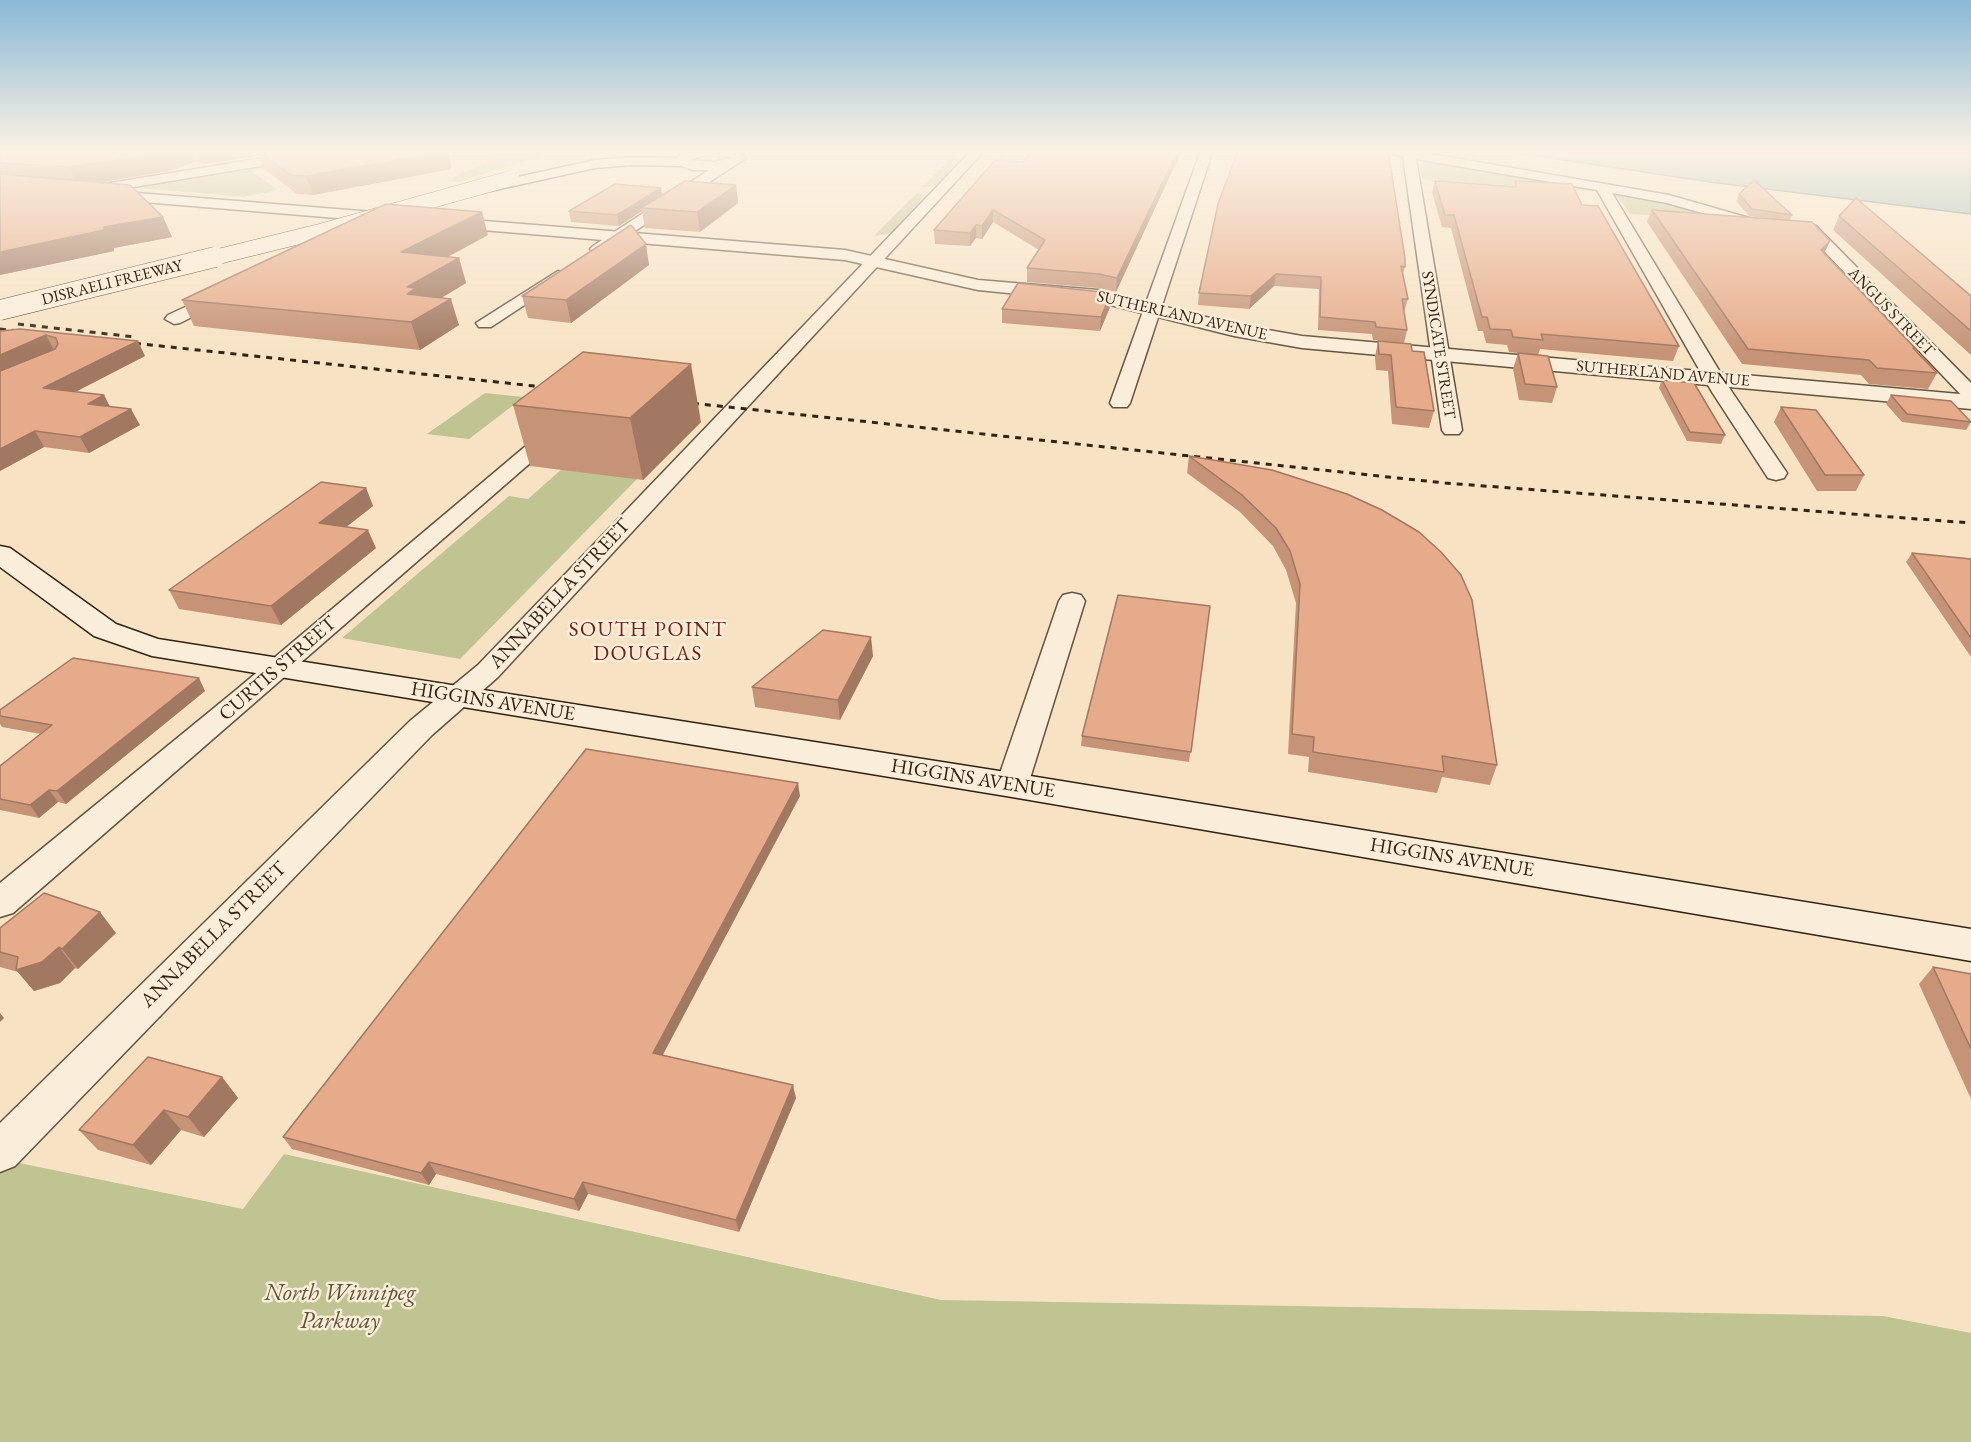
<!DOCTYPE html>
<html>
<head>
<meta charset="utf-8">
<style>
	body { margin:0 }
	canvas { display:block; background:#f7e3c4 }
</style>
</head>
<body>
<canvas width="1971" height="1442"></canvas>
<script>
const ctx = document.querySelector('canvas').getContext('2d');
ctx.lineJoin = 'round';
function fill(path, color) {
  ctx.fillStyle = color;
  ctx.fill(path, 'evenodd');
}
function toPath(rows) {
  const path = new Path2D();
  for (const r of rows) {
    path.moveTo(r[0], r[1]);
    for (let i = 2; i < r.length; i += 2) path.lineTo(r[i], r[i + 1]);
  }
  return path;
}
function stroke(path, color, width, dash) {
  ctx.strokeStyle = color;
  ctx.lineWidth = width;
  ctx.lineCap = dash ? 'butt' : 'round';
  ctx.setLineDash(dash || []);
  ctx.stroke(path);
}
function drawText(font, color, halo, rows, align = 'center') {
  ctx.font = font + ' "EB Garamond",serif';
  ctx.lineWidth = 5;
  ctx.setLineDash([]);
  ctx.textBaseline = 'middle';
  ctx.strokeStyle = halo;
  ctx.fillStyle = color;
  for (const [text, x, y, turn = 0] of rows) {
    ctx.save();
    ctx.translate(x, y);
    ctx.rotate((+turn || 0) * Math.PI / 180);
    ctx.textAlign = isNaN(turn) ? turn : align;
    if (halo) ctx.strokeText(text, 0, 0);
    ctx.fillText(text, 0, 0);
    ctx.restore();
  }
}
const green = toPath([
	[484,150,548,150,532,159,457,182,452,181,456,176,485,163,491,157],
	[953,156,962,160,935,186,922,187],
	[1428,161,1589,188,1594,191,1427,180,1422,178,1419,163],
	[250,170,278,190,243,197,141,188],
	[917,193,926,195,891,233,874,236],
	[1622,194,1669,202,1726,219,1630,214,1617,196],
	[485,393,524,397,469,439,427,434],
	[563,468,639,477,460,659,342,638,509,496,528,499],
	[284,1154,941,1300,1883,1316,1971,1333,1971,1442,0,1442,0,1159,243,1209]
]);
const water = toPath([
	[1497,150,1971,150,1971,214,1710,182,1497,150]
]);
const minor = toPath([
	[312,150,340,150,334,154,86,195,79,191,86,187,312,150],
	[695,150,734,150,746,158,603,252,593,252,590,249,593,246,709,170,693,170,678,165,676,162,681,153,695,150],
	[706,155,726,156,731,158,714,162,689,160,706,155],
	[972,150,985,150,498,677,432,735,15,1166,0,1172,0,1123,410,721,478,665,972,150],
	[1201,150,1213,150,1130,403,1127,407,1113,407,1110,403,1201,150],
	[1381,150,1408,150,1669,195,1763,222,1816,226,1971,383,1971,400,1964,398,1807,233,1762,230,1667,203,1612,193,1732,392,1787,473,1784,478,1776,480,1768,478,1712,392,1597,190,1416,159,1462,430,1459,434,1445,434,1442,430,1403,157,1381,150],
	[558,271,564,273,566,276,564,279,491,327,479,327,476,323,558,271],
	[222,290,230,295,228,299,180,323,174,324,165,319,168,315,222,290],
	[553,427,560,429,564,433,560,437,13,913,0,917,0,883,236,690,546,429,553,427],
	[1072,593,1081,595,1085,601,1028,785,1023,793,1012,796,1001,793,996,785,1059,601,1063,595,1072,593]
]);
const tertiary = toPath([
	[100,190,845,250,978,280,1098,290,1234,324,1302,336,1971,395,1971,409,1302,348,1234,336,1098,302,978,290,845,260,95,198,92,195,95,192,100,190]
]);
const secondary = toPath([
	[695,150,712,150,713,151,706,155,695,150],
	[631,157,682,158,689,162,682,166,631,165,595,168,477,194,470,190,477,186,595,160,631,157],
	[0,546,10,548,116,624,158,639,1012,773,1971,929,1971,961,1012,797,152,656,94,636,0,567,0,546]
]);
const rail = toPath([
	[18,324,135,337],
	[0,329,28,332],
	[123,342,553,388],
	[681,402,1445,483,1971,523]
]);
const secondaryBridgeFar1 = toPath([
	[208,259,322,231,512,178]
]);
const secondaryBridge = toPath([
	[0,310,215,257]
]);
const wall = toPath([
	[0,150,445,150,452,169,313,195,297,194,263,168,259,156,201,164,197,161,169,171,101,182,163,217,172,237,114,248,114,251,0,275],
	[1032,150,1182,150,1116,292,1098,288,1027,282,1027,268,1039,250,993,222,982,239,976,238,970,246,935,244,934,230,1023,162],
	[1238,150,1405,267,1403,274,1408,299,1404,312,1407,330,1404,343,1373,340,1372,334,1318,330,1319,289,1274,286,1249,309,1198,305,1199,293],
	[1435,181,1513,187,1515,181,1582,205,1679,346,1673,361,1540,349,1538,355,1509,352,1507,345,1486,343,1483,331,1478,331,1451,228,1442,227,1432,193],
	[736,185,738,203,700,232,645,228,642,211,619,226,571,222,569,211,661,188,662,195],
	[1739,194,1792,215,1789,221,1824,253,1915,348,1915,350,1937,373,1928,389,1869,384,1861,375,1742,364,1647,222,1652,210,1773,219,1749,216,1736,201],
	[1839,216,1971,296,1971,355,1833,230],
	[488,235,448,257,459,258,466,283,441,298,459,325,420,350,194,326,182,300],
	[649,265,571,323,528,318,522,296],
	[1110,307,1100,331,1002,323,1002,309],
	[20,329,145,356,75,392,104,395,110,407,140,425,89,453,44,447,0,471,0,331],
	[1378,341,1412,351,1434,411,1429,428,1392,424,1388,371,1376,370,1375,357],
	[1518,353,1557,387,1552,403,1519,400,1513,369],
	[1662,380,1725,435,1721,444,1687,441,1659,388],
	[1891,395,1971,422,1966,430,1902,422,1886,404],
	[513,405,701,422,643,480,530,466],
	[1781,407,1864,475,1856,491,1817,491,1774,422],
	[1189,456,1272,470,1497,765,1490,785,1442,777,1437,793,1308,772,1309,757,1288,754,1296,603,1286,570,1273,546,1240,512,1187,473],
	[366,488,373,506,346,527,376,548,281,625,179,609,169,590],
	[1912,553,1971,559,1971,657,1906,562],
	[1210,606,1189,762,1081,746,1082,736],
	[873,656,840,720,755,707,752,687],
	[205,691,66,804,58,802,39,818,0,810,0,766,41,734,2,727,0,724,0,710],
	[800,796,662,1055,796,1098,739,1232,588,1194,579,1211,436,1174,429,1185,292,1149,283,1137],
	[0,928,116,933,78,969,75,968,60,983,34,991,18,972,0,967],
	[1933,967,1971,974,1971,1099,1919,984],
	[222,1077,238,1098,204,1137,181,1130,151,1165,98,1150,79,1130]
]);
const shadedWall = toPath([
	[171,150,192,150,197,161,169,171,78,186,69,167],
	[195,150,297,150,257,150,259,156,201,164],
	[1178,150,1182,150,1116,292,1117,278],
	[447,151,452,169,313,195,306,176],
	[736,185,738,203,700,232,697,212],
	[661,188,662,198,641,208,642,211,619,226,617,215],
	[993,210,993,222,982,239,982,226],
	[482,212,488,235,409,277,401,252],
	[163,217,172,237,114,248,114,251,0,275,0,252,104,227],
	[976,225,976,238,970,246,970,233],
	[1830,241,1824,254,1821,250],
	[646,244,649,265,571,323,566,300],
	[459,258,466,283,423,309,451,299,459,325,420,350,411,322,407,294,407,287],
	[1276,274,1274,286,1249,309,1251,296],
	[1111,293,1110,307,1100,331,1101,317],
	[46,335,54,350,0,374,0,355],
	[138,341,145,356,52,404,43,388],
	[691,364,701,422,643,480,630,418],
	[104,395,112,411,88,404],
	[131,409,140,425,89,453,80,437],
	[35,431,44,447,0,471,0,449],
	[366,488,373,506,327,542,319,523],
	[368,530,376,548,281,625,271,606],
	[871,637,873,656,840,720,838,700],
	[199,678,205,691,66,804,57,791],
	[798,783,800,796,657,1066,653,1053],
	[49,790,58,802,39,818,30,805],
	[100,912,116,933,78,969,62,949],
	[59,947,75,968,60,983,34,991,16,970],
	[0,1013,4,1018,0,1022],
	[222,1077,238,1098,204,1137,188,1117],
	[793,1085,796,1098,739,1232,736,1220],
	[164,1110,181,1130,151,1165,133,1145],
	[429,1162,436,1174,429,1185,421,1173],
	[583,1182,588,1194,579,1211,574,1199]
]);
const building = toPath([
	[0,150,171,150,162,153,69,167,0,163,0,150],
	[257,150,445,150,447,151,306,176,290,175,257,150],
	[1032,150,1178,150,1117,278,1099,274,1027,268,1045,240,993,210,982,226,976,225,970,233,934,230,995,160,1023,162,1032,150],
	[1238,150,1388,150,1405,258,1405,267,1401,266,1408,299,1402,299,1407,330,1376,327,1375,322,1320,317,1321,277,1276,274,1251,296,1199,293,1218,204,1238,150],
	[0,174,130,185,163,217,104,227,104,230,0,252,0,174],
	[1754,180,1792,215,1752,209,1739,194,1754,180],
	[685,181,736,185,697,212,641,208,685,181],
	[1435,181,1517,187,1515,181,1572,184,1582,205,1598,206,1679,346,1541,334,1543,340,1513,337,1511,330,1490,329,1487,317,1482,317,1454,215,1445,215,1435,181],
	[615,184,661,188,617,215,569,211,615,184],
	[1856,198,1971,296,1971,331,1839,216,1856,198],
	[386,204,482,212,401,252,459,258,407,287,416,288,407,294,451,299,411,322,182,300,386,204],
	[1652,210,1812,222,1830,241,1821,250,1915,348,1913,348,1937,373,1877,368,1869,360,1748,349,1652,210],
	[631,225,646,244,566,300,522,296,631,225],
	[1018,283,1111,293,1101,317,1002,309,1018,283],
	[20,329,138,341,43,388,104,395,88,404,131,409,80,437,35,431,0,449,0,371,55,349,58,344,56,338,46,335,0,355,0,331,20,329],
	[1378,341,1411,344,1412,351,1424,352,1434,411,1396,407,1391,355,1379,354,1378,341],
	[583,352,691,364,630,418,513,405,583,352],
	[1518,353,1548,356,1557,387,1525,384,1518,353],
	[1662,380,1694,383,1725,435,1690,432,1662,380],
	[1891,395,1951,401,1971,422,1907,414,1891,395],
	[1781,407,1816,410,1864,475,1825,475,1781,407],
	[1189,456,1272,470,1347,494,1382,510,1419,532,1441,552,1461,575,1472,600,1497,765,1442,756,1444,772,1313,752,1314,737,1292,734,1300,584,1290,551,1276,528,1242,495,1189,456],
	[321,482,366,488,319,523,368,530,271,606,169,590,321,482],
	[1912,553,1971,559,1971,638,1912,553],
	[1118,595,1210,606,1191,752,1082,736,1118,595],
	[823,630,871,637,838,700,752,687,823,630],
	[73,658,199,678,57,791,49,790,30,805,0,799,0,766,52,725,0,716,0,710,73,658],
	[586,749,798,783,653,1053,793,1085,736,1220,583,1182,574,1199,429,1162,421,1173,283,1137,586,749],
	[44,893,100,912,62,949,59,947,42,962,16,970,18,957,0,952,0,928,44,893],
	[1933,967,1971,974,1971,1049,1933,967],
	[148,1057,222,1077,188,1117,164,1110,133,1145,79,1130,148,1057]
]);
const farStreetnames = [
	["DISRAELI FREEWAY",112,283,-14],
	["ANGUS STREET",1891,312,46],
	["SUTHERLAND AVENUE",1182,316,13],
	["SYNDICATE STREET",1438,345,81],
	["SUTHERLAND AVENUE",1663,374,5]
];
const streetNames = [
	["ANNABELLA STREET",560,594,-47],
	["CURTIS STREET",278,669,-41],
	["HIGGINS AVENUE",493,702,9],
	["HIGGINS AVENUE",973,779,9],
	["HIGGINS AVENUE",1452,858,9],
	["ANNABELLA STREET",214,935,-45]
];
const neighbourhoodNames = [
	["SOUTH POINT",648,630],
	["DOUGLAS",648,654]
];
const nearParknames = [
	["North Winnipeg",340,1293],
	["Parkway",340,1321]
];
fill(green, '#c0c392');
fill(water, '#9ebdba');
stroke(water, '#728077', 1.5);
stroke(minor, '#62543f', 3);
stroke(tertiary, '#62543f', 3);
stroke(secondary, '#312413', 3);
fill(minor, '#faedd9');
fill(tertiary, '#faedd9');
fill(secondary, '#faedd9');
stroke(rail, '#312413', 3, [6, 6]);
stroke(secondaryBridgeFar1, '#312413', 16, []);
stroke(secondaryBridge, '#312413', 21, []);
stroke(secondaryBridgeFar1, '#faedd9', 15);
stroke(secondaryBridge, '#faedd9', 20);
fill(wall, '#c69377');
fill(shadedWall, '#a17861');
fill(building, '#e6ab8a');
stroke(building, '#a17861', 1.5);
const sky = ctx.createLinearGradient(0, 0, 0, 352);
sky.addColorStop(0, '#8ab8d6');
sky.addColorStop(0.43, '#fbf2e4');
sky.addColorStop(1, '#fbf2e400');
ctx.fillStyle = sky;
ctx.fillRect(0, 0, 1971, 352);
drawText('16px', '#312413', '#faedd9', farStreetnames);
drawText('20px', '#312413', '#faedd9', streetNames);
ctx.letterSpacing = '1.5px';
drawText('21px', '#7a1f14', '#faedd9', neighbourhoodNames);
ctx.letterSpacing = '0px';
drawText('italic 24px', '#5c5439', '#faedd9', nearParknames);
</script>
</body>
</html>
